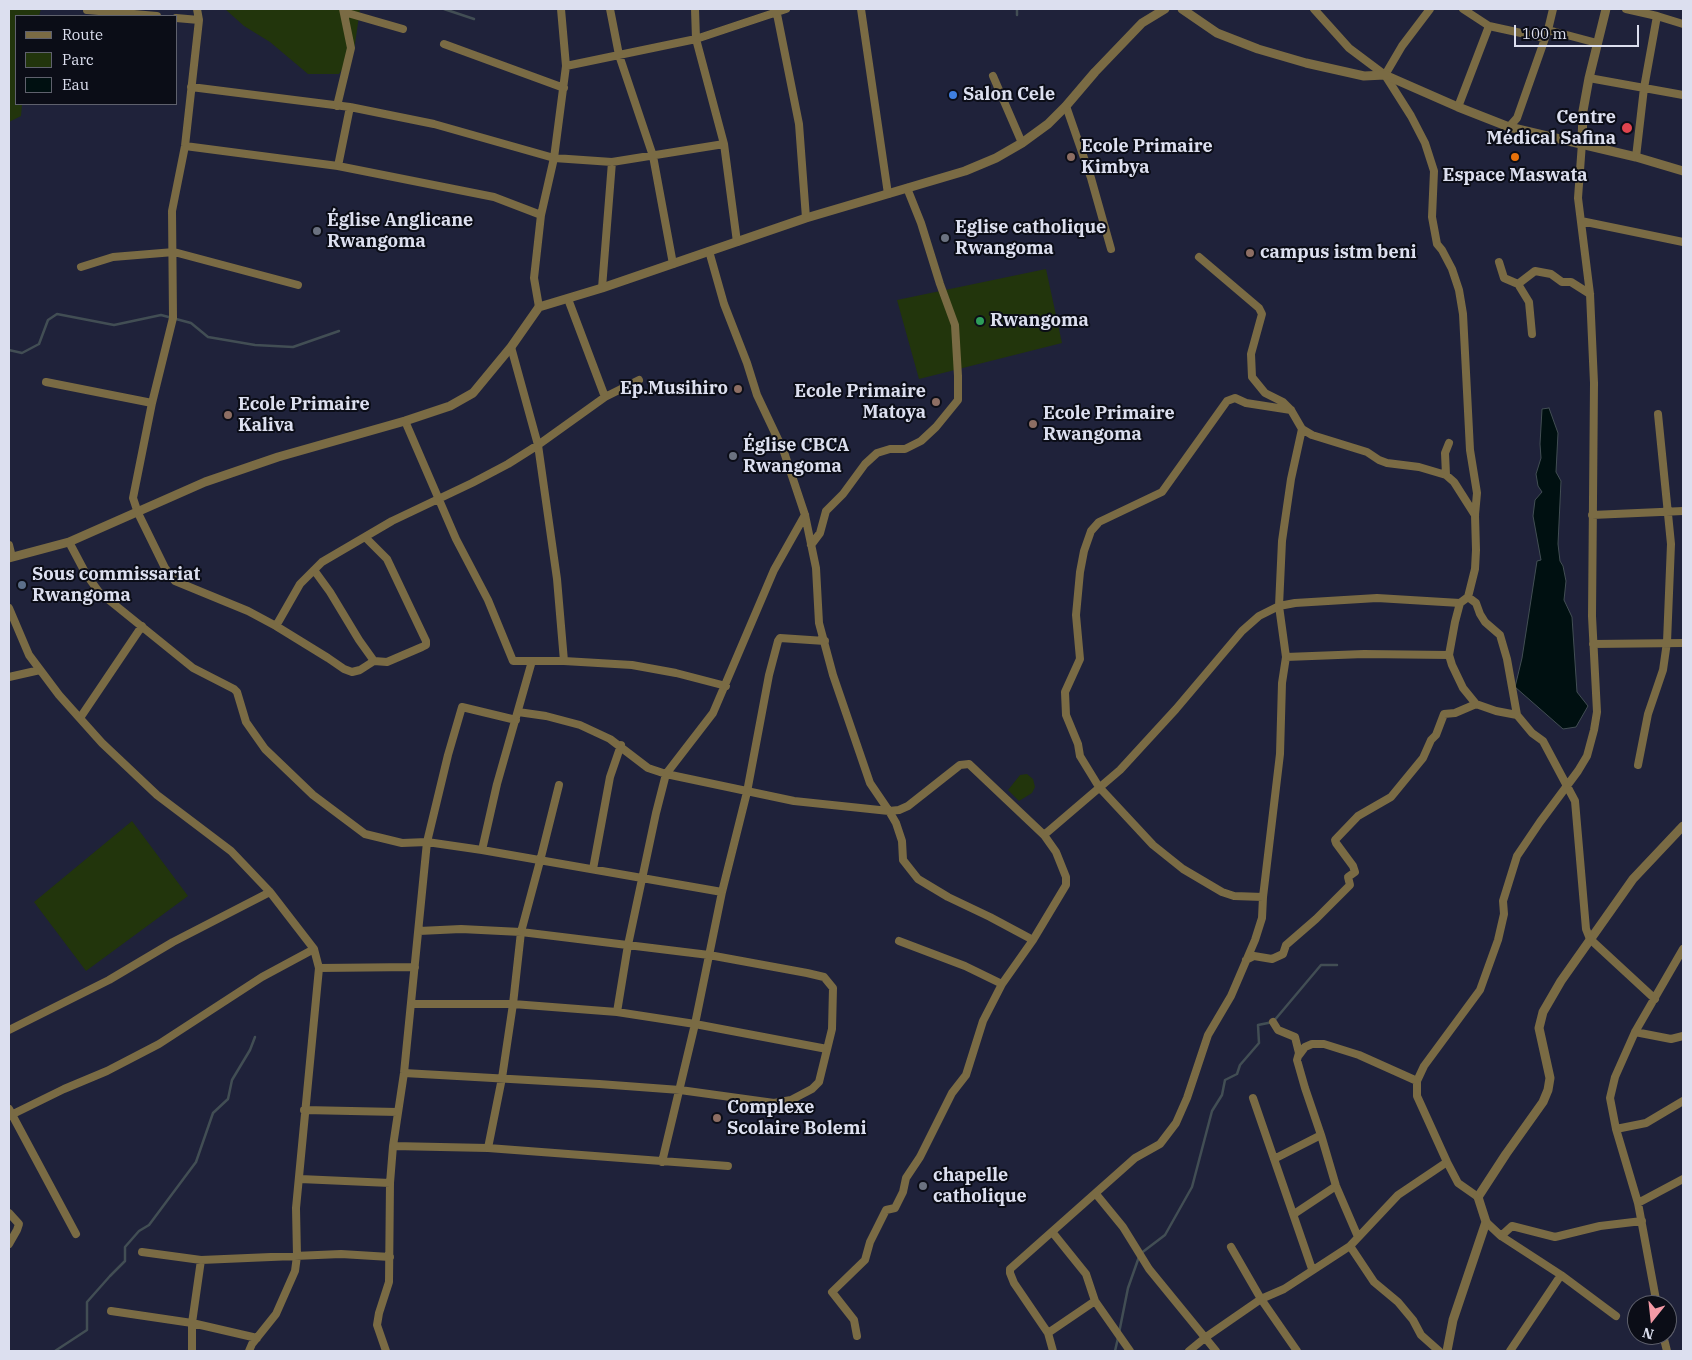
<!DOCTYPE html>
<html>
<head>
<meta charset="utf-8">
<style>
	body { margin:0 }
	#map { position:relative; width:1692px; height:1360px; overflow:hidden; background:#1f223a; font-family:"IBM Plex Serif",serif }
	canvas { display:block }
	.frame { position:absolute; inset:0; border:10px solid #dcdfef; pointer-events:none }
	.legend { position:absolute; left:15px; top:15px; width:162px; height:90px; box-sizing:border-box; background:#0b0d17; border:1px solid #5f616d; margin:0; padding:6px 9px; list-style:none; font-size:15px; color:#dcdfef }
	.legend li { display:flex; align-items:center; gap:10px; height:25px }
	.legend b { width:25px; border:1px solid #5f616d }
	.north { position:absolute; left:1627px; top:1295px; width:50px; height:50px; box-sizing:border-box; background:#0b0d17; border:1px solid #5f616d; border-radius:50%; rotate:196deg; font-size:14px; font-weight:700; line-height:20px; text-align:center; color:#dcdfef }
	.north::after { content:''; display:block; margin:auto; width:18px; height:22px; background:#f49aa6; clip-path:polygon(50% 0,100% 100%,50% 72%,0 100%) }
	.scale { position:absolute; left:1514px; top:25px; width:125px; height:22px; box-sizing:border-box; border:2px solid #dcdfef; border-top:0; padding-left:6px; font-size:15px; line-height:18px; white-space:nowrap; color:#dcdfef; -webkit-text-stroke:4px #0b0d17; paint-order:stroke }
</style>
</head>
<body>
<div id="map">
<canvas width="1692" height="1360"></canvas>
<div class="frame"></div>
<ul class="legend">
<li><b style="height:6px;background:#7a6b44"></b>Route</li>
<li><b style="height:14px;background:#22350c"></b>Parc</li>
<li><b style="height:14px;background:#001011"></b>Eau</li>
</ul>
<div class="north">N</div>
<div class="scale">100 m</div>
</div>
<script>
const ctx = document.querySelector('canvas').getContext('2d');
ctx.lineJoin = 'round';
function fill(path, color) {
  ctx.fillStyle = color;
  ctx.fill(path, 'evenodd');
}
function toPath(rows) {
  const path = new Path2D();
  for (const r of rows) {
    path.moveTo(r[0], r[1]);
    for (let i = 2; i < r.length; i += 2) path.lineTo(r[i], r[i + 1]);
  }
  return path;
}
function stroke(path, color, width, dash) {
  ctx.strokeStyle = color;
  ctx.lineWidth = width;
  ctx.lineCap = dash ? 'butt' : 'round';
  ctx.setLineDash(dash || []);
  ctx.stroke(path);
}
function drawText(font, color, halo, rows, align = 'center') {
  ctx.font = font + ' "IBM Plex Serif",serif';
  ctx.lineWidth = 4;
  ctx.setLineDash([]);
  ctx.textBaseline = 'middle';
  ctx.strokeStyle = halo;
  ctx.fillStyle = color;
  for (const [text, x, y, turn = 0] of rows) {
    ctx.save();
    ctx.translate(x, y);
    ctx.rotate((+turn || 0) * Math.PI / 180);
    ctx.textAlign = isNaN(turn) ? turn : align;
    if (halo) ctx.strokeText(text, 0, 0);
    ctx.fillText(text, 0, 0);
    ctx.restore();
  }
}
const green = toPath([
	[9,9,41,9,39,16,16,16,16,104,22,104,21,116,9,122],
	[225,9,360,9,354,51,339,74,308,74,270,42,244,26],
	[1046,269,1062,343,919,379,897,300],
	[1027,774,1033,779,1035,787,1032,793,1019,801,1008,790,1020,775],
	[132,821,188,896,86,971,34,902]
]);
const water = toPath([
	[1549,408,1558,433,1556,472,1561,481,1558,544,1560,561,1563,566,1566,581,1564,600,1572,617,1577,692,1588,706,1576,727,1563,729,1515,687,1522,658,1537,561,1541,560,1533,516,1535,500,1542,492,1538,486,1536,474,1541,458,1540,444,1542,409,1549,408]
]);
const stream = toPath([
	[444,9,474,19],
	[1017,15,1017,9],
	[9,350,22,353,39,344,48,320,57,314,114,325,161,315,191,323,208,337,255,345,293,347,339,331],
	[1119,1333,1128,1288,1140,1254,1165,1235,1192,1187,1212,1111,1222,1095,1225,1080,1237,1074,1240,1065,1259,1043,1258,1025,1273,1022,1321,965,1337,965],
	[55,1351,87,1330,87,1302,110,1276,125,1261,125,1247,139,1231,149,1225,196,1162,213,1113,228,1099,232,1080,250,1050,255,1037],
	[1115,1351,1118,1338]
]);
const minor = toPath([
	[197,9,199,20,185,146,172,211,173,318,152,403,133,498,138,513,165,568,175,581,248,611,276,626,328,658,344,669,352,672,360,670,374,661,387,662,422,647,426,645,426,641,387,559,365,537],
	[610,9,619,55,653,156,673,264],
	[695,9,696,39,724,144,737,242],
	[776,9,799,124,806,218],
	[861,9,888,194],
	[1314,9,1349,48,1385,75,1411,116,1425,143,1434,171,1432,217,1437,244,1442,250,1452,269,1459,290,1463,314,1470,450,1477,493,1475,515,1476,550,1475,569,1468,597,1460,603,1455,622,1449,655,1452,665,1463,688,1476,704,1496,711,1517,715,1532,733,1543,741,1575,801,1586,929,1590,939,1655,999],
	[1463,9,1489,26,1544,38],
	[1553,9,1548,30,1597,43],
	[1626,9,1657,16,1683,24],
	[87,10,157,16],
	[344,12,403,29],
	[176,18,199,20],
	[444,44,564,88],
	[566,66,696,39,786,9],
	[1385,75,1402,46,1430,9],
	[993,76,1022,143],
	[1589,78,1683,95],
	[191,87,350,107,434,124,554,158,612,162,724,144],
	[337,106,351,48,343,9],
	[1066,106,1091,178,1111,249],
	[1458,107,1489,26],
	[1509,127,1517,118,1548,30],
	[185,146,338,166,494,197,541,215],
	[1636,157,1644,88,1657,16],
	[338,166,350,107],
	[1581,221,1683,242],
	[709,251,724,304,747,363,757,395,784,452,805,515,816,568,819,623,833,675,870,783,889,811,899,810,908,806,960,765,969,764,1044,835,1056,852,1066,877,1066,885,1033,940,1002,984,983,1021,966,1075,952,1093,920,1157,906,1178,903,1192,895,1208,886,1210,870,1242,865,1260,832,1292,854,1320,857,1336],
	[1199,257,1259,308,1262,314,1251,354,1252,377,1265,393,1283,402,1291,410,1302,429,1312,435,1367,452,1379,460,1387,463,1419,467,1446,475,1454,482,1475,515],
	[1499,262,1504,278,1518,284,1529,302,1532,334],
	[81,267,113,257,174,252,298,285],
	[1518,284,1535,271,1551,274,1562,282,1571,282,1590,294],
	[602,288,612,162],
	[568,299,605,397],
	[539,307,534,278,541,215,554,158,566,66,561,9],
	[46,382,152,403],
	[405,421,456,539,488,600,513,661,564,661,557,579,538,445,511,347],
	[1302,429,1291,479,1282,541,1279,606,1286,657,1364,654,1449,655],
	[1446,475,1445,453,1449,443],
	[1592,515,1683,511],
	[69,542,86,574,99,592,193,668,234,689,237,692,246,722,265,749,313,795,365,834,402,843,427,842,482,850,722,892],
	[9,545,12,557],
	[811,545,820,533,826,511,843,494,865,464,877,453,890,449,905,449,921,441,936,427,958,400,958,376,955,325,940,284,921,223,907,188],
	[314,570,330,592,359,640,374,661],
	[1468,597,1476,603,1480,614,1485,622,1500,635,1507,659,1517,715],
	[9,608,29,655,59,695,102,743,157,795,231,851,270,892,314,949,319,968,296,1208,297,1256,295,1271,276,1314,252,1344,249,1351],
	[276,626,300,584,322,562,392,521,472,483,508,464,538,445,605,397,639,380],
	[1593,644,1683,643],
	[564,661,632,665,676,673,726,686],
	[9,677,40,670],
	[518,712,546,716,580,725,610,739,648,768,666,774,794,801,889,811,896,823,902,841,903,860,918,879,948,897,990,917,1033,940],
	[80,718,142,626],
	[1638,765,1648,714,1663,670,1667,642,1671,544,1658,414],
	[1044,835,1120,770,1176,709,1242,631,1259,616,1279,606,1295,603,1377,598,1460,603],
	[482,850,497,784,532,661],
	[593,869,610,777,621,745],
	[1263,897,1234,896,1222,892,1183,869,1153,845,1099,787,1080,756,1078,744,1066,715,1065,692,1080,659,1076,615,1080,572,1084,551,1091,531,1099,522,1162,492,1227,401,1235,398,1246,403,1291,410],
	[899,941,965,966,1002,984],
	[1246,960,1254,956,1272,959,1283,954,1286,945,1316,919,1350,885,1348,877,1355,872,1353,866,1336,843,1335,840,1358,816,1391,797,1423,758,1431,740,1436,735,1444,714,1455,713,1476,704],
	[319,968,415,967],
	[411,1004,513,1004,617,1012,695,1024,827,1049],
	[617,1012,628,945,656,813,666,774,713,713,774,570,805,515],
	[1273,1022,1278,1030,1295,1037,1299,1053,1297,1060,1305,1088,1321,1135,1336,1186,1358,1237],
	[9,1030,109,980,173,942,270,892],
	[1635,1032,1671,1039,1683,1036],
	[1299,1055,1305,1047,1312,1044,1324,1044,1359,1055,1417,1081],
	[404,1073,599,1084,680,1090,774,1103,791,1100,812,1089,819,1082,832,1029,833,988,824,977,807,973,709,955,521,932,461,929,419,931],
	[1253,1098,1312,1269],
	[9,1109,76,1234],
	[304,1110,398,1112],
	[9,1116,64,1089,107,1071,159,1044,262,977,314,949],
	[1616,1129,1646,1123,1683,1101],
	[393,1146,488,1148,728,1166],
	[488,1148,502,1078,513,1004,521,932,540,861,559,785],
	[1274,1159,1321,1135],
	[662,1162,695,1024,722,892,747,792,769,675,778,641,780,638,825,641],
	[300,1179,390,1183],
	[1096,1194,1123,1227,1149,1269,1216,1351],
	[1478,1197,1458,1183,1447,1162,1417,1096,1417,1081,1424,1066,1480,990,1498,940,1504,914,1503,901,1517,856,1540,822,1578,771,1587,756,1594,730,1597,712,1592,616,1594,383,1590,294,1578,198,1582,143],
	[1638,1203,1683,1179],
	[9,1213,19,1224,17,1230,9,1244],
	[1294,1214,1336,1186],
	[1486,1222,1501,1236,1561,1275,1616,1316],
	[1053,1233,1086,1274,1095,1301,1130,1351],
	[1501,1236,1512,1226,1555,1237,1600,1226,1642,1221],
	[1350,1246,1374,1282,1398,1302,1413,1320,1421,1335,1439,1351],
	[1231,1247,1261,1299,1297,1351],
	[142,1252,201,1260,341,1254,390,1257],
	[1657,1305,1638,1203,1616,1129,1610,1098,1615,1077,1635,1032,1683,949],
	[111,1311,192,1323,257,1338],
	[1048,1333,1095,1301],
	[1663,1335,1667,1351],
	[192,1351,192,1323,201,1260],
	[386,1351,377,1325,379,1313,389,1282,390,1183,393,1146,404,1073,427,842,448,755,462,707,516,720],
	[1053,1351,1048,1333,1014,1283,1010,1273,1010,1269,1135,1158,1160,1144,1176,1123,1187,1098,1208,1035,1231,996,1255,940,1262,918,1263,897,1280,754,1282,683,1286,657],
	[1189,1351,1206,1337,1261,1299,1284,1289,1350,1246,1398,1195,1447,1162],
	[1510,1351,1561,1275]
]);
const tertiary = toPath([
	[1182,9,1217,33,1258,49,1306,63,1364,76,1385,75,1458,107,1509,127,1636,157,1683,171],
	[1582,143,1583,111,1589,78,1606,9],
	[9,558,69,542,205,482,278,457,405,421,450,406,473,393,511,347,539,307,602,288,806,218,965,171,996,158,1022,143,1048,124,1066,106,1095,72,1142,23,1165,9],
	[1447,1351,1453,1320,1486,1222,1478,1197,1506,1154,1543,1102,1548,1090,1550,1078,1539,1028,1543,1012,1561,981,1633,879,1683,826]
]);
const markers = [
	[953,95,5,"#3f7fe0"],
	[1627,128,6,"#e0444e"],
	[1071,157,5,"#8d6e63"],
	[1515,157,5,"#e8710a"],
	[317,231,5,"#6b7280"],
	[945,238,5,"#6b7280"],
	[1250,253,5,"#8d6e63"],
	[980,321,5,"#2e9e5b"],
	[738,389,5,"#8d6e63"],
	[936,402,5,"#8d6e63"],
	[228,415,5,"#8d6e63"],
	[1033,424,5,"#8d6e63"],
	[733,456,5,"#6b7280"],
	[22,585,5,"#5c6f8a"],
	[717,1118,5,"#8d6e63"],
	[923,1186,5,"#6b7280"]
];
const poiNames = [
	["Salon Cele",963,95],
	["Centre",1616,118,"right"],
	["Médical Safina",1616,139,"right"],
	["Ecole Primaire",1081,147],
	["Kimbya",1081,168],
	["Espace Maswata",1515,176,"center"],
	["Église Anglicane",327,221],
	["Rwangoma",327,242],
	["Eglise catholique",955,228],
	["Rwangoma",955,249],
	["campus istm beni",1260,253],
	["Rwangoma",990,321],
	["Ep.Musihiro",728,389,"right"],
	["Ecole Primaire",926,392,"right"],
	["Matoya",926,413,"right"],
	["Ecole Primaire",238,405],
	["Kaliva",238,426],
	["Ecole Primaire",1043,414],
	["Rwangoma",1043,435],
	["Église CBCA",743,446],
	["Rwangoma",743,467],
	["Sous commissariat",32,575],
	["Rwangoma",32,596],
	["Complexe",727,1108],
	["Scolaire Bolemi",727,1129],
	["chapelle",933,1176],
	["catholique",933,1197]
];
fill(green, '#22350c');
fill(water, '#001011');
stroke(water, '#424e54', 1);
stroke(stream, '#424e54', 2.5);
stroke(minor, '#7a6b44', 8);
stroke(tertiary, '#7a6b44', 9);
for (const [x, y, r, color] of markers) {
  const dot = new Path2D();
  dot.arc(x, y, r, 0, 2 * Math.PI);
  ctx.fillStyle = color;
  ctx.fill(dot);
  stroke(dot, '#0b0d17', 2);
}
drawText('bold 18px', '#dcdfef', '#0b0d17', poiNames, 'left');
</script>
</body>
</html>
